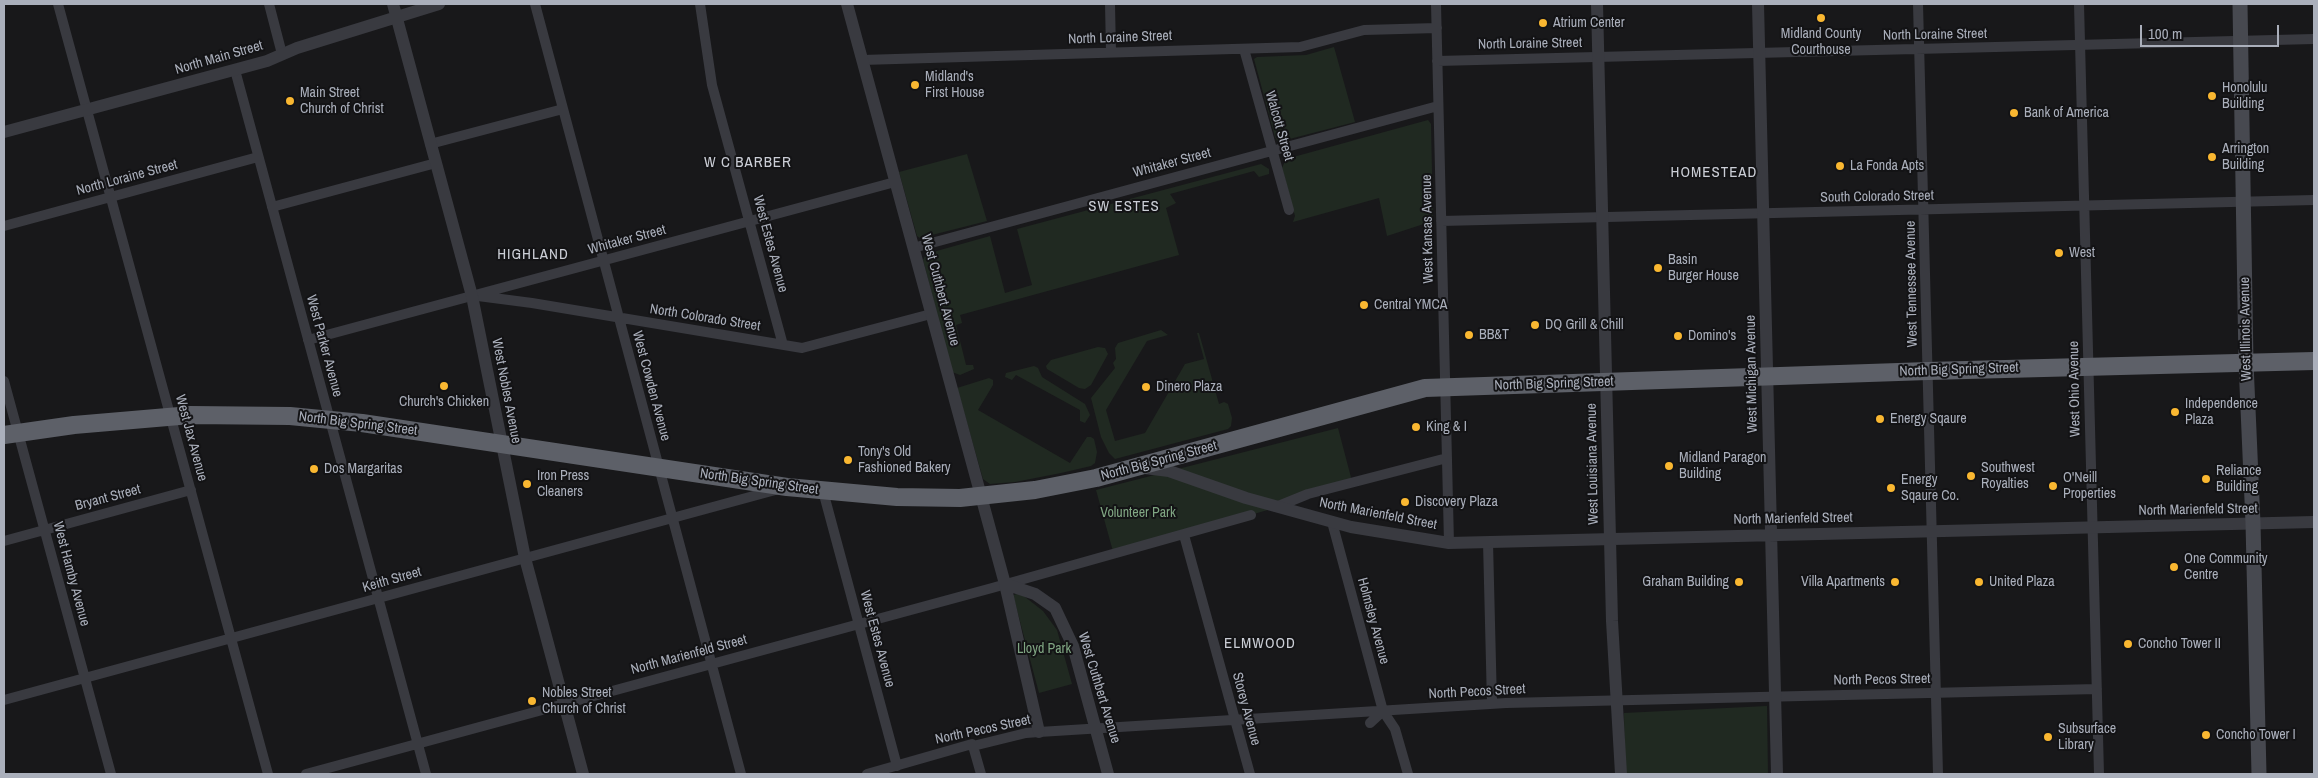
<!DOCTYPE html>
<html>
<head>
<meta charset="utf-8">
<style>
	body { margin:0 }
	#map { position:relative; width:2318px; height:778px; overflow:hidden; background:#18181a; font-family:"Archivo Narrow",sans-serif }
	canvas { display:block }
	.frame { position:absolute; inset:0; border:5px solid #aaafbb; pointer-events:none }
	.scale { position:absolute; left:2140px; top:25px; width:139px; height:22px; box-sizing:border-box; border:2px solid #aaafbb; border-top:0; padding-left:6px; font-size:15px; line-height:18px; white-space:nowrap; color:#aaafbb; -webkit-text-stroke:4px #131315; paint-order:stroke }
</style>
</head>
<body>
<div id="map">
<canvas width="2318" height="778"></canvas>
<div class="frame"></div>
<div class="scale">100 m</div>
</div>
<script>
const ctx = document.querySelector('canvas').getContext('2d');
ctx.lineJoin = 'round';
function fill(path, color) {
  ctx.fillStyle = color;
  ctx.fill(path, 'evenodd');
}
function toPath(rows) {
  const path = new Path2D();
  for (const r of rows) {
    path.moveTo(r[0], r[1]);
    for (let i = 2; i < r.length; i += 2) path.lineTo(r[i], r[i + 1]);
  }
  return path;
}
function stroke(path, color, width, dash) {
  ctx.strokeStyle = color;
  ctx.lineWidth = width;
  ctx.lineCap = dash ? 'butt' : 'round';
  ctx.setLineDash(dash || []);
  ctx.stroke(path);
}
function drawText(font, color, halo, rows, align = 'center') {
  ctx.font = font + ' "Archivo Narrow",sans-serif';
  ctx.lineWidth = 4;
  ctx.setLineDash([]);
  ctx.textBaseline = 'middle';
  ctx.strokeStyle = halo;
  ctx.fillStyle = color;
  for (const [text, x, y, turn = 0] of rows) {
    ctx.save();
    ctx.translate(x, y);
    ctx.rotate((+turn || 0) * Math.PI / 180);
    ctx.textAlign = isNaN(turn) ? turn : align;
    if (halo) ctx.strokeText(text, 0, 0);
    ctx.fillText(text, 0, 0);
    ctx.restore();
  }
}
const green = toPath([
	[1334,47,1355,122,1278,142,1275,137,1254,59,1257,57,1306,55],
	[1428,120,1431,124,1433,221,1387,236,1379,198,1293,222,1295,216,1282,168,1286,159],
	[967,154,987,221,920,238,917,236,899,172],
	[1261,164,1269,169,1269,174,1259,177,1254,171,1170,194,1176,203,1166,208,1179,255,960,315,962,323,956,325,966,365,973,365,974,369,960,375,952,372,923,260,926,254,990,236,1005,293,1032,285,1017,229],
	[1161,330,1168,335,1147,341,1106,410,1115,441,1145,433,1185,364,1204,359,1197,333,1199,333,1219,404,1224,402,1228,404,1232,418,1231,426,1228,429,1115,459,1109,453,1101,437,1091,398,1115,368,1113,363,1116,359,1115,348,1118,343],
	[1098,347,1105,348,1108,354,1091,385,1085,389,1079,388,1047,369,1046,366,1051,360],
	[1034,366,1038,368,1042,377,1085,404,1090,415,1085,423,1080,421,1080,410,1016,375,1012,380,1005,377,1006,373],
	[989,378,993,380,993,385,978,410,1070,463,1087,437,1091,437,1094,439,1097,452,1095,463,1091,466,1061,473,1015,482,990,484,983,479,957,388],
	[1338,428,1353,485,1114,555,1096,490],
	[1020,593,1043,611,1057,630,1072,684,1039,693,1013,595],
	[1767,706,1768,774,1625,774,1624,713]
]);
const minor = toPath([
	[58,4,268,774],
	[269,4,282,54],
	[535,4,741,774],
	[700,4,712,85,783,345],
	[1110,4,1111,52],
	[1436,4,1449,543],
	[1918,4,1938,774],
	[2079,4,2099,774],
	[1244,49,1289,210],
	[862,60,1300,47,1364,30,1437,28],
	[1437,61,2314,39],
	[235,70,426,774],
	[430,144,563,109],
	[272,207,436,163],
	[1441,221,2314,200],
	[4,226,258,157],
	[913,248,1438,106],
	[478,296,532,303,802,348,931,314],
	[308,340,895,182],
	[4,381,111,774],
	[823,491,897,766],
	[1276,507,1308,494,1447,458],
	[1332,522,1383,711,1370,723],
	[1184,535,1250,774],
	[4,541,191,490],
	[1488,542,1492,704],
	[4,700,779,489],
	[1383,711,1395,729,1408,774],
	[973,746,981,774],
	[306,774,992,588,1251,515],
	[867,774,972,744,973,746,1026,733,1039,732,1506,703,2097,689]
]);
const tertiary = toPath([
	[393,4,472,296,525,558,583,774],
	[847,4,1005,584,1039,732],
	[1597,4,1612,621,1621,774],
	[1758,4,1777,774],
	[4,132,267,61,297,48,439,4],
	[1145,468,1169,471,1246,498,1351,527,1449,543,2314,522],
	[1005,584,1035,594,1055,608,1073,646,1108,774]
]);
const secondary = toPath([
	[2240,4,2246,363,2253,523,2259,774]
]);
const trunk = toPath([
	[4,435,74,425,191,415,290,416,362,423,787,487,897,497,960,498,1035,490,1096,478,1425,388,1928,371,2314,361]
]);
const markers = [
	[1821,18,5,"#f9b731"],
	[1543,23,5,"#f9b731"],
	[915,85,5,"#f9b731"],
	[2212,96,5,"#f9b731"],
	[290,101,5,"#f9b731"],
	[2014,113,5,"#f9b731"],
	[2212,157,5,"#f9b731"],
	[1840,166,5,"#f9b731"],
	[2059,253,5,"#f9b731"],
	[1658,268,5,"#f9b731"],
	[1364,305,5,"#f9b731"],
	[1535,325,5,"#f9b731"],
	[1469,335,5,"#f9b731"],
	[1678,336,5,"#f9b731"],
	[444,386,5,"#f9b731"],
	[1146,387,5,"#f9b731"],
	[2175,412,5,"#f9b731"],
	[1880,419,5,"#f9b731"],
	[1416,427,5,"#f9b731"],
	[848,460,5,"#f9b731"],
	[1669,466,5,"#f9b731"],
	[314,469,5,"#f9b731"],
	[1971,476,5,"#f9b731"],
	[2206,479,5,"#f9b731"],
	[527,484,5,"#f9b731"],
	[2053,486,5,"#f9b731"],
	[1891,488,5,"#f9b731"],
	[1405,502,5,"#f9b731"],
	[2174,567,5,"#f9b731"],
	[1739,582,5,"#f9b731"],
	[1895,582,5,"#f9b731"],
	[1979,582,5,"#f9b731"],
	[2128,644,5,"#f9b731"],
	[532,701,5,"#f9b731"],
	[2206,735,5,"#f9b731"],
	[2048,737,5,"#f9b731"]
];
const poiNames = [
	["Atrium Center",1553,23],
	["Midland County",1821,34,"center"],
	["Courthouse",1821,50,"center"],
	["Midland's",925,77],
	["First House",925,93],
	["Honolulu",2222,88],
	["Building",2222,104],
	["Main Street",300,93],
	["Church of Christ",300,109],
	["Bank of America",2024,113],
	["Arrington",2222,149],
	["Building",2222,165],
	["La Fonda Apts",1850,166],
	["West",2069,253],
	["Basin",1668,260],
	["Burger House",1668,276],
	["Central YMCA",1374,305],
	["DQ Grill & Chill",1545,325],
	["BB&T",1479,335],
	["Domino's",1688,336],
	["Dinero Plaza",1156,387],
	["Church's Chicken",444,402,"center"],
	["Independence",2185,404],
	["Plaza",2185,420],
	["Energy Sqaure",1890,419],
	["King & I",1426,427],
	["Tony's Old",858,452],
	["Fashioned Bakery",858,468],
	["Midland Paragon",1679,458],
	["Building",1679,474],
	["Southwest",1981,468],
	["Royalties",1981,484],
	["Dos Margaritas",324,469],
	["Reliance",2216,471],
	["Building",2216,487],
	["Iron Press",537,476],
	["Cleaners",537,492],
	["O'Neill",2063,478],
	["Properties",2063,494],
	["Energy",1901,480],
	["Sqaure Co.",1901,496],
	["Discovery Plaza",1415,502],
	["One Community",2184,559],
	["Centre",2184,575],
	["Graham Building",1729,582,"right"],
	["Villa Apartments",1885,582,"right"],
	["United Plaza",1989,582],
	["Concho Tower II",2138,644],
	["Nobles Street",542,693],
	["Church of Christ",542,709],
	["Subsurface",2058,729],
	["Library",2058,745],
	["Concho Tower I",2216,735]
];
const streetNames = [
	["North Loraine Street",1935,35,-1],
	["North Loraine Street",1120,38,-2],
	["North Loraine Street",1530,44,-1],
	["North Main Street",219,58,-16],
	["Walcott Street",1279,126,74],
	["Whitaker Street",1172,163,-15],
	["North Loraine Street",127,178,-15],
	["South Colorado Street",1877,197,-1],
	["West Kansas Avenue",1428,229,-91],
	["Whitaker Street",627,240,-15],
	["West Estes Avenue",770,244,75],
	["West Tennessee Avenue",1912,284,-91],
	["West Cuthbert Avenue",940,290,75],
	["North Colorado Street",705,318,9],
	["West Illinois Avenue",2246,329,-91],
	["West Parker Avenue",324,346,75],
	["North Big Spring Street",1959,370,-2],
	["West Michigan Avenue",1752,374,-91],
	["North Big Spring Street",1554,384,-2],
	["West Cowden Avenue",651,386,75],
	["West Ohio Avenue",2075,389,-91],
	["West Nobles Avenue",506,391,79],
	["North Big Spring Street",358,424,7],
	["West Jax Avenue",191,438,75],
	["North Big Spring Street",1159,461,-15],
	["West Louisiana Avenue",1593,464,-91],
	["North Big Spring Street",759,482,8],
	["Bryant Street",108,498,-15],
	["North Marienfeld Street",2198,510,-1],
	["North Marienfeld Street",1378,514,11],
	["North Marienfeld Street",1793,519,-1],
	["West Hamby Avenue",71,574,75],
	["Keith Street",392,580,-16],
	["Holmsley Avenue",1373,621,75],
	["West Estes Avenue",877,639,75],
	["North Marienfeld Street",689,655,-15],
	["North Pecos Street",1882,680,-1],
	["West Cuthbert Avenue",1099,688,73],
	["North Pecos Street",1477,692,-3],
	["Storey Avenue",1246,709,75],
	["North Pecos Street",983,730,-12]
];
const parkNames = [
	["Volunteer Park",1138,513],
	["Lloyd Park",1044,649]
];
const neighbourhoodNames = [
	["W C BARBER",748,163],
	["HOMESTEAD",1714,173],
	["SW ESTES",1124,207],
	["HIGHLAND",533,255],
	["ELMWOOD",1260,644]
];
fill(green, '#202921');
stroke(minor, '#393a40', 10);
stroke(tertiary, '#393a40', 12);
stroke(secondary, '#474950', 15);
stroke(trunk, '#5d6068', 18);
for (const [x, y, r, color] of markers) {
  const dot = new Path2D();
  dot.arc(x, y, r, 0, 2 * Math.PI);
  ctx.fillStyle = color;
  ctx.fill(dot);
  stroke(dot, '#131315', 2);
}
drawText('14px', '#aaafbb', '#131315', poiNames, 'left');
drawText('14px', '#aaafbb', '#131315', streetNames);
drawText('14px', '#80a683', '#131315', parkNames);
ctx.letterSpacing = '1px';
drawText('15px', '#cbced6', '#131315', neighbourhoodNames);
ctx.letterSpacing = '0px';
</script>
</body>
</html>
